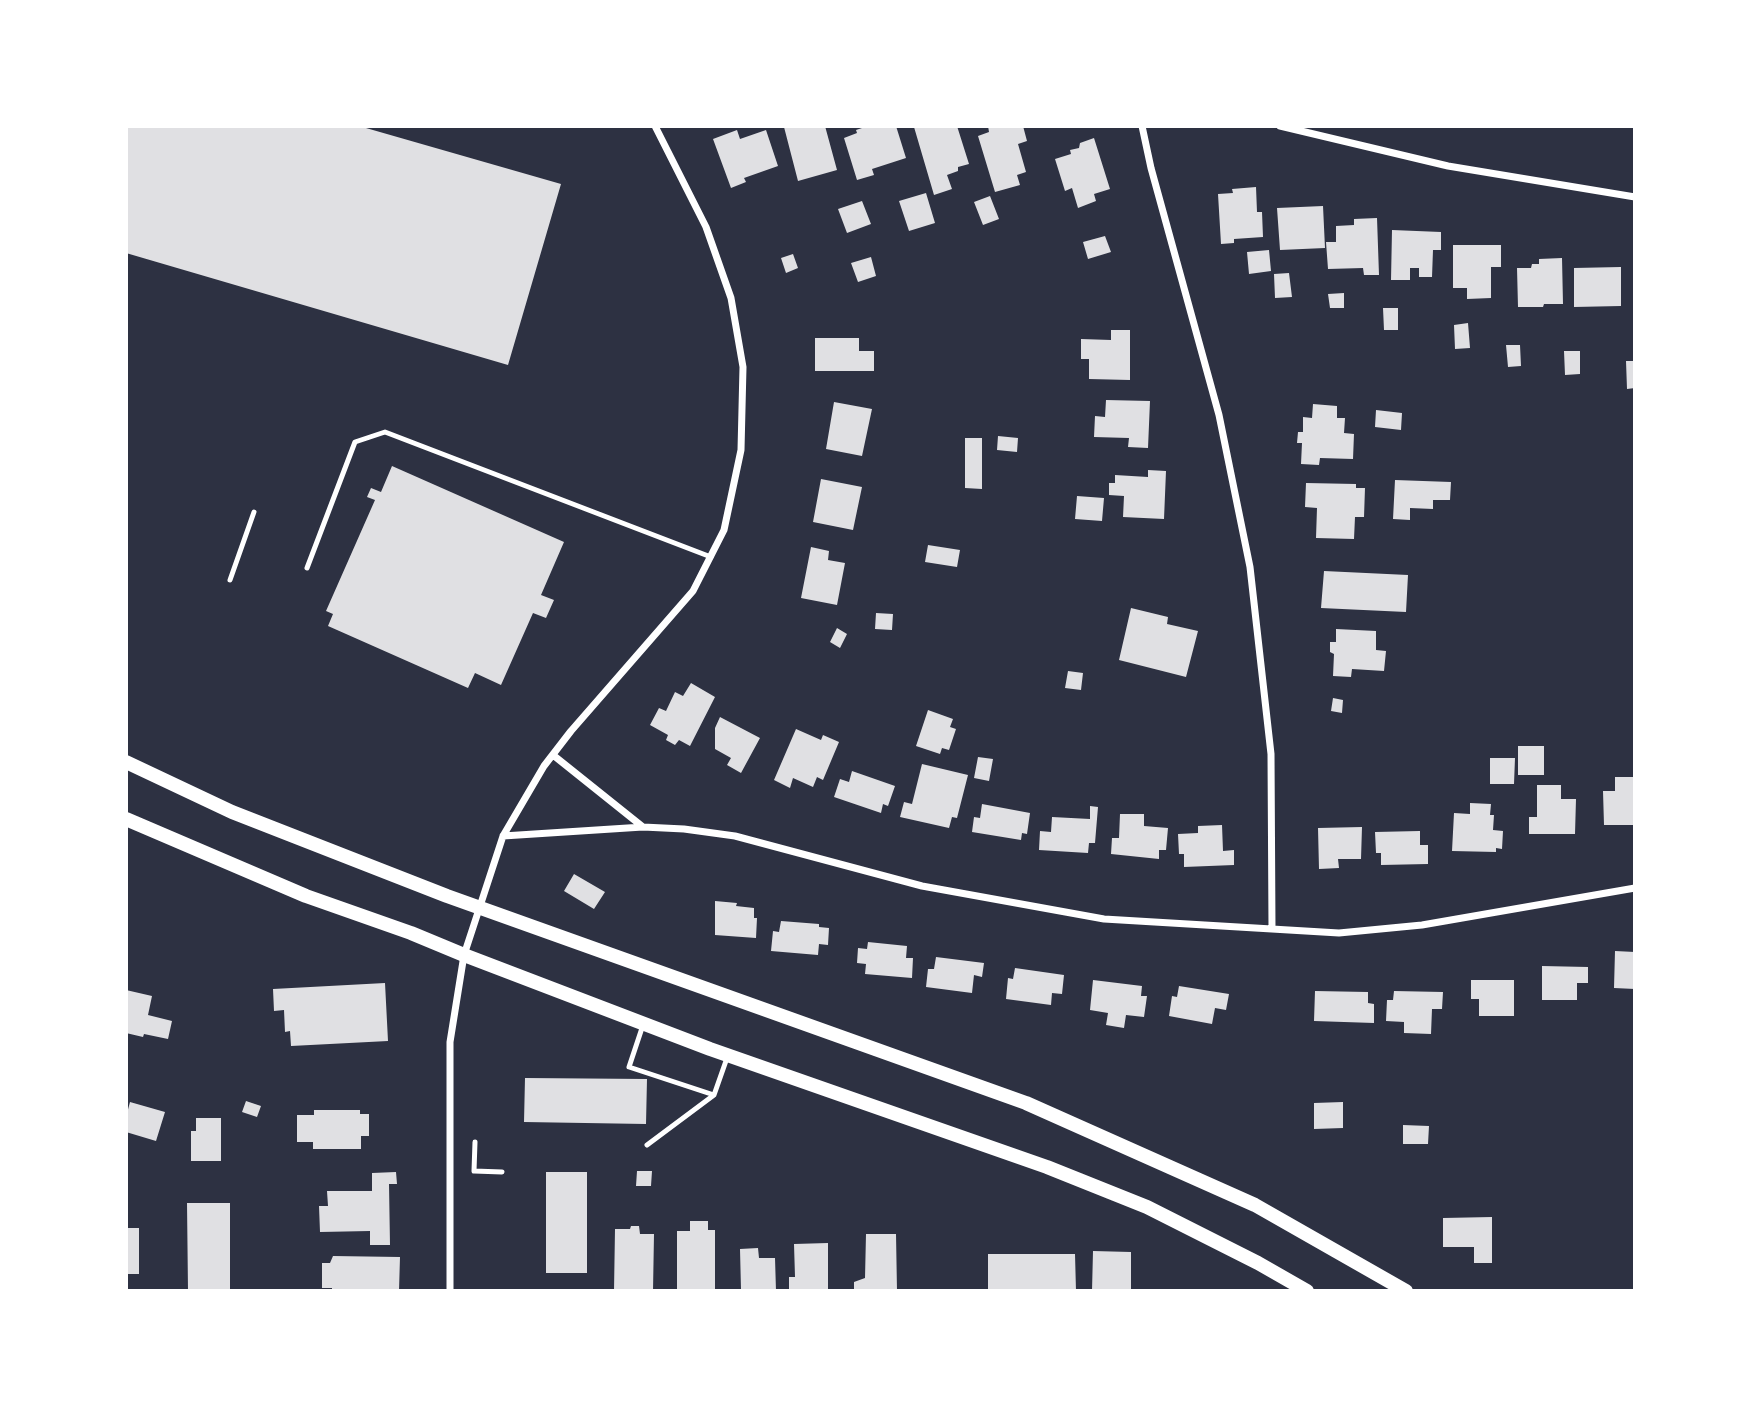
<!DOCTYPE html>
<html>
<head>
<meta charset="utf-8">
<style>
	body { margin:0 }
	#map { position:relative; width:1761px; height:1417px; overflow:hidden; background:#2d3142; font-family:"Work Sans",sans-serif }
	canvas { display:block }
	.frame { position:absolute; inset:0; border:128px solid #fff; pointer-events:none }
</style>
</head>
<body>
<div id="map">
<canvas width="1761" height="1417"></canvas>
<div class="frame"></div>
</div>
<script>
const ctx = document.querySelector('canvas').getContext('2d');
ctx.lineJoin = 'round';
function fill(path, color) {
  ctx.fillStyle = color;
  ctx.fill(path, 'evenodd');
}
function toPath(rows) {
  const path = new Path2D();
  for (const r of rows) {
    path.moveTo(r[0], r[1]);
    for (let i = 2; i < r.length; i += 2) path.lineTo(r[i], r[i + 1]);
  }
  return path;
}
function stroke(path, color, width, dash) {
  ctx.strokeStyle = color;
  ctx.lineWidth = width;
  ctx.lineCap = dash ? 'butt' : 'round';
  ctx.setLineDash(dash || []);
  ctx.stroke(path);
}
const building = toPath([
	[126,126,359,126,561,184,508,365,126,253],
	[825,126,837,170,798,181,784,127],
	[868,126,896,126,906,158,872,169,874,175,857,180,844,138,857,133,856,130],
	[918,126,957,126,969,164,958,167,958,171,947,175,952,189,934,195,914,127],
	[988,126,1023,126,1027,141,1018,144,1026,172,1017,175,1020,185,995,192,978,136,989,132],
	[737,130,740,139,766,130,778,166,744,178,746,182,731,188,713,139],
	[1094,138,1110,189,1094,194,1096,201,1078,208,1072,188,1065,191,1055,159,1071,154,1070,150,1079,148,1080,143],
	[1256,187,1257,212,1262,212,1263,237,1234,239,1234,243,1221,244,1218,194,1233,193,1232,189],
	[926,193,935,223,909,231,899,201],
	[990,196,999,219,983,225,974,202],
	[862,201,871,224,847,233,838,209],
	[1323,206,1325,248,1280,250,1277,208],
	[1377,218,1379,275,1364,275,1363,268,1328,269,1326,242,1336,242,1336,226,1354,225,1354,219],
	[1392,230,1441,232,1441,250,1433,250,1432,277,1419,277,1419,268,1410,268,1410,280,1391,280],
	[1105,236,1111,252,1088,259,1083,242],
	[1453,245,1501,245,1501,267,1491,267,1491,298,1467,299,1467,288,1453,288],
	[1269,250,1271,271,1249,274,1247,252],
	[793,254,798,268,786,273,781,258],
	[871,257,876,276,858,282,851,263],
	[1562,258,1563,304,1544,304,1543,307,1518,307,1517,268,1531,268,1532,264,1539,264,1539,259],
	[1621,267,1621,306,1574,307,1574,268],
	[1289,273,1292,297,1275,298,1274,274],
	[1344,293,1344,308,1330,308,1328,294],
	[1383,308,1398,308,1398,330,1384,330],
	[1468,323,1470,348,1455,349,1454,325],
	[1111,330,1130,330,1130,380,1089,379,1089,359,1081,359,1081,339,1111,340],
	[815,338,859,338,859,351,874,351,874,371,815,371],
	[1506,345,1520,345,1521,366,1508,367],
	[1564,351,1580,351,1580,374,1565,375],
	[1626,361,1635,361,1635,388,1627,389],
	[1106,400,1150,401,1148,448,1128,447,1129,438,1094,437,1095,416,1105,417],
	[834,402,872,409,862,456,826,449],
	[1313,404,1337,406,1337,418,1345,418,1344,433,1354,434,1353,459,1320,458,1319,465,1301,464,1302,443,1297,443,1298,432,1303,432,1303,417,1312,418],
	[1376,410,1402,413,1401,430,1375,427],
	[998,436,1018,438,1017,452,997,450],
	[965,438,982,438,982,489,965,488],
	[392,466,564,542,541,595,554,600,546,618,533,613,501,685,475,673,468,688,328,626,333,614,326,611,375,500,367,497,371,488,381,492],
	[1148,470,1166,471,1164,519,1123,517,1124,496,1109,495,1109,483,1115,483,1115,475,1148,477],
	[821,479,862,487,853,530,813,522],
	[1395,480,1451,482,1450,500,1433,500,1433,509,1410,508,1410,520,1393,519],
	[1306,483,1356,484,1356,488,1365,488,1364,517,1355,517,1354,539,1316,538,1317,508,1305,507],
	[1077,496,1104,498,1102,521,1075,519],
	[928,545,960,550,957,567,925,562],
	[811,547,829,551,828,560,845,563,837,605,801,598],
	[1324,571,1408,575,1406,612,1321,608],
	[1131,608,1168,617,1167,624,1198,631,1186,677,1119,660],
	[876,613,893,614,892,630,875,629],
	[837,628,847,634,840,648,830,642],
	[1336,629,1376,631,1376,650,1386,651,1384,671,1352,669,1351,677,1333,676,1334,654,1330,652,1330,642,1336,642],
	[1068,671,1083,673,1081,690,1065,688],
	[691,683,715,697,690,746,679,740,675,745,666,740,668,735,650,725,659,708,666,711,675,692,683,696],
	[1333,698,1343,700,1342,713,1331,711],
	[928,710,953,719,950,727,956,729,949,750,942,748,940,754,916,746],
	[720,717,760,738,741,773,727,765,731,758,715,749,715,728],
	[796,729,821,740,823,735,839,742,823,780,817,777,813,787,793,778,790,788,774,780],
	[1518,746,1544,746,1544,775,1518,775],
	[978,757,993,759,989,781,974,778],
	[1490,758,1515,758,1514,784,1490,784],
	[922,764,968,775,957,818,952,817,949,828,900,817,904,802,912,804],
	[852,771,895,786,888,806,883,804,881,813,834,797,840,779,849,782],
	[1615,777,1635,777,1635,825,1604,825,1603,791,1615,791],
	[1537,785,1561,785,1561,799,1576,799,1575,834,1529,834,1529,817,1537,817],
	[1470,803,1491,804,1490,815,1494,815,1493,830,1503,831,1502,849,1496,848,1496,852,1452,851,1454,813,1470,814],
	[982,804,1030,813,1027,834,1022,833,1021,840,972,832,974,817,980,818],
	[1090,806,1098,807,1095,843,1089,843,1088,853,1039,850,1040,831,1051,832,1052,817,1090,819],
	[1120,814,1144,814,1144,826,1168,828,1166,850,1159,850,1159,859,1111,854,1112,838,1119,838],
	[1222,825,1223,851,1234,850,1234,865,1184,867,1184,854,1179,854,1178,834,1198,833,1198,826],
	[1362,827,1361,859,1338,859,1339,868,1319,869,1318,828],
	[1420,831,1420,845,1428,845,1428,864,1381,865,1381,853,1376,853,1375,832],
	[574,874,605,892,594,909,564,891],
	[715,901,737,903,736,906,754,908,754,918,757,918,756,938,715,935],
	[781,921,819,924,819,927,829,928,828,945,819,944,818,955,771,951,773,931,779,932],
	[868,942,907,946,906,958,913,958,912,978,865,974,866,964,857,963,858,948,867,949],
	[1615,951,1635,952,1635,989,1614,988],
	[936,957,984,963,982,977,974,975,972,993,926,987,928,969,934,969],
	[1542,966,1588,967,1588,983,1577,983,1577,1000,1542,1000],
	[1015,968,1064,975,1062,994,1052,993,1051,1005,1006,999,1008,978,1013,979],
	[1093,980,1142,986,1141,996,1147,996,1144,1017,1126,1015,1124,1028,1106,1025,1108,1013,1090,1010],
	[1471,980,1514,980,1514,1016,1479,1016,1479,999,1471,999],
	[385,983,388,1041,291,1046,290,1031,285,1032,284,1010,274,1011,273,989],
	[1179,986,1229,994,1226,1010,1215,1008,1212,1024,1169,1016,1172,996,1177,997],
	[126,990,152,996,148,1015,172,1021,168,1039,144,1034,143,1037,126,1033],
	[1315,991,1368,992,1368,1003,1374,1004,1374,1023,1314,1021],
	[1394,991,1443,992,1442,1009,1432,1009,1431,1034,1404,1033,1404,1022,1386,1021,1387,1000,1393,1000],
	[525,1078,647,1079,646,1124,524,1122],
	[246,1101,261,1106,257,1117,242,1112],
	[130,1102,165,1112,156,1141,126,1132,126,1117],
	[1343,1102,1343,1128,1314,1129,1314,1103],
	[314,1110,360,1110,360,1114,369,1114,369,1136,361,1136,361,1149,313,1149,313,1142,297,1142,297,1115,314,1115],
	[196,1118,221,1118,221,1161,191,1161,191,1131,196,1131],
	[1403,1125,1429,1126,1428,1144,1403,1144],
	[637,1171,652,1171,651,1186,636,1186],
	[396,1172,397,1184,389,1184,390,1245,370,1245,370,1231,320,1232,319,1206,328,1206,327,1191,372,1191,372,1173],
	[546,1172,587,1172,587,1273,546,1273],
	[187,1203,230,1203,230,1291,188,1291],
	[1492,1217,1492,1263,1474,1263,1474,1247,1443,1247,1443,1218],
	[690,1221,708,1221,708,1230,715,1230,715,1291,677,1291,677,1231,690,1231],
	[631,1226,639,1226,640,1234,654,1234,653,1291,614,1291,615,1229,630,1229],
	[126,1228,139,1228,139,1274,126,1274],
	[866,1234,896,1234,897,1291,854,1291,854,1282,865,1278],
	[828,1243,828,1291,789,1291,789,1277,795,1277,794,1244],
	[758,1248,759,1258,775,1258,776,1291,741,1290,740,1249],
	[1093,1251,1131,1252,1131,1291,1092,1291],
	[988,1254,1075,1254,1076,1291,988,1291],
	[333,1256,400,1257,399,1291,332,1291,332,1288,322,1288,322,1263,330,1263]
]);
const service = toPath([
	[307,568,355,442,385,432,711,557],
	[230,580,254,512],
	[643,1025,629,1067,714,1095],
	[475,1142,474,1171,502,1172],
	[647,1145,714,1095,727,1058]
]);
const minor = toPath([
	[1142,126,1151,168,1219,415,1250,567,1271,754,1272,929],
	[1280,126,1448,166,1635,197],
	[553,755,643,827,684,829,735,836,922,886,1104,919,1339,933,1422,925,1635,888],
	[503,836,643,827],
	[450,1291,450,1042,464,955,503,836,544,766,571,731,693,591,724,530,741,450,743,367,731,298,706,227,655,126]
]);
const secondary = toPath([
	[126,762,232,812,447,896,1026,1103,1255,1205,1406,1291],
	[126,819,306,896,411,933,464,955,710,1049,1047,1167,1147,1207,1258,1263,1307,1291]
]);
fill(building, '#e0e0e3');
stroke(service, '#fff', 5);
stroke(minor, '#fff', 7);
stroke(secondary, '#fff', 14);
</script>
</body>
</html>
